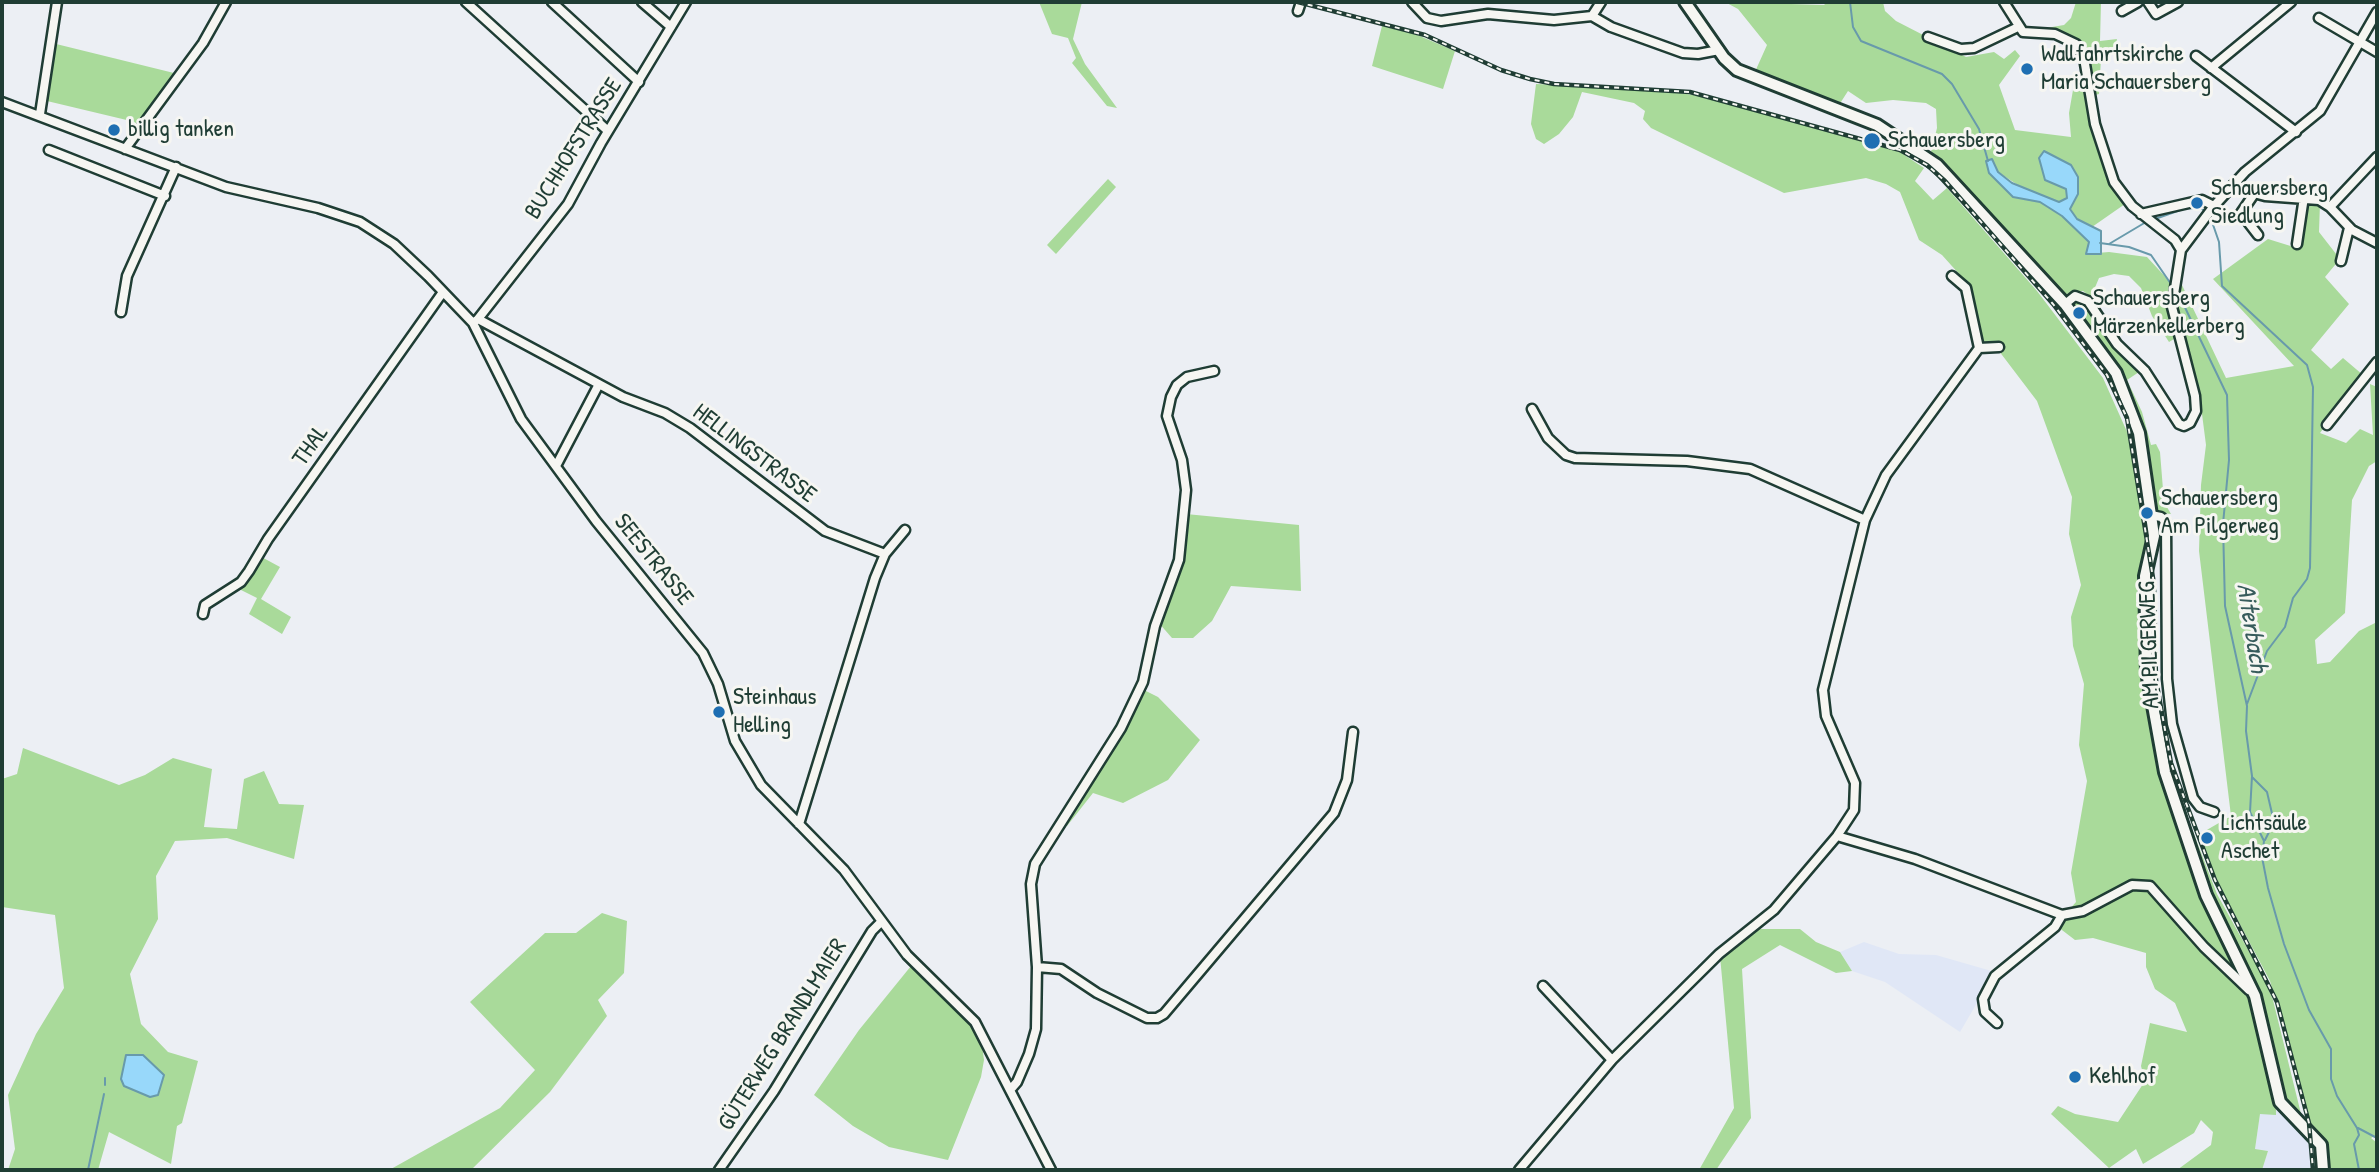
<!DOCTYPE html>
<html>
<head>
<meta charset="utf-8">
<style>
	body { margin:0 }
	#map { position:relative; width:2379px; height:1172px; overflow:hidden; background:#eceff4; font-family:"Patrick Hand",sans-serif }
	canvas { display:block }
	.frame { position:absolute; inset:0; border:4px solid #1f3d34; pointer-events:none }
</style>
</head>
<body>
<div id="map">
<canvas width="2379" height="1172"></canvas>
<div class="frame"></div>
</div>
<script>
const ctx = document.querySelector('canvas').getContext('2d');
ctx.lineJoin = 'round';
function fill(path, color) {
  ctx.fillStyle = color;
  ctx.fill(path, 'evenodd');
}
function toPath(rows) {
  const path = new Path2D();
  for (const r of rows) {
    path.moveTo(r[0], r[1]);
    for (let i = 2; i < r.length; i += 2) path.lineTo(r[i], r[i + 1]);
  }
  return path;
}
function stroke(path, color, width, dash) {
  ctx.strokeStyle = color;
  ctx.lineWidth = width;
  ctx.lineCap = dash ? 'butt' : 'round';
  ctx.setLineDash(dash || []);
  ctx.stroke(path);
}
function drawText(font, color, halo, rows, align = 'center') {
  ctx.font = font + ' "Patrick Hand",sans-serif';
  ctx.lineWidth = 6;
  ctx.setLineDash([]);
  ctx.textBaseline = 'middle';
  ctx.strokeStyle = halo;
  ctx.fillStyle = color;
  for (const [text, x, y, turn = 0] of rows) {
    ctx.save();
    ctx.translate(x, y);
    ctx.rotate((+turn || 0) * Math.PI / 180);
    ctx.textAlign = isNaN(turn) ? turn : align;
    if (halo) ctx.strokeText(text, 0, 0);
    ctx.fillText(text, 0, 0);
    ctx.restore();
  }
}
const built = toPath([
	[1864,942,1899,954,1936,955,1995,972,1960,1032,1885,982,1852,971,1840,952],
	[2276,1101,2319,1148,2319,1170,2262,1170,2268,1151,2255,1149,2260,1114]
]);
const green = toPath([
	[1039,2,1082,2,1073,39,1085,64,1117,108,1107,106,1072,63,1076,58,1068,38,1052,34],
	[1725,2,1824,5,1827,2,1883,2,1885,11,1896,21,1966,57,1994,52,2004,59,2015,50,2020,56,1999,85,2015,130,2071,137,2069,113,2073,90,2083,89,2105,171,2125,204,2092,227,2077,219,2070,208,2078,194,2066,189,2067,198,2059,202,2027,191,1998,172,1989,173,2013,197,2040,202,2062,216,2090,242,2086,254,2109,252,2147,257,2171,283,2182,285,2226,378,2294,366,2213,279,2268,239,2297,248,2307,202,2320,203,2319,232,2340,259,2325,277,2349,304,2311,350,2331,369,2343,358,2363,375,2320,433,2346,443,2360,429,2373,435,2370,384,2377,387,2377,461,2369,466,2352,500,2345,613,2315,640,2317,664,2330,662,2359,631,2377,622,2377,1135,2371,1138,2377,1143,2377,1170,2327,1170,2328,1151,2324,1140,2313,1131,2270,981,2218,883,2198,835,2231,816,2199,551,2201,485,2206,445,2202,414,2179,336,2169,342,2152,316,2141,288,2129,276,2114,274,2099,278,2091,297,2083,291,2061,295,1968,190,1930,156,1937,128,1936,109,1926,103,1893,100,1866,103,1848,91,1839,105,1754,74,1767,45,1738,9],
	[2076,2,2101,2,2100,41,2117,39,2115,48,2101,58,2099,94,2091,96,2079,44,2069,36,2046,28,2064,25,2071,18],
	[1382,26,1415,34,1455,51,1443,89,1372,66],
	[48,42,178,74,137,131,132,128,135,122,47,101,45,111,37,109],
	[1536,84,1652,89,1707,97,1900,152,1924,168,1915,181,1933,200,1947,188,2037,291,2103,378,2128,434,2147,548,2142,563,2144,672,2150,722,2163,781,2256,1011,2276,1101,2276,1115,2260,1114,2255,1149,2268,1151,2262,1170,2177,1170,2211,1145,2213,1132,2201,1120,2194,1133,2143,1164,2136,1149,2109,1168,2051,1114,2058,1106,2075,1114,2118,1122,2145,1081,2141,1066,2150,1023,2187,1032,2175,1003,2155,989,2146,967,2146,953,2093,938,2075,940,2058,927,2064,917,2085,906,2068,911,2076,902,2071,873,2087,781,2079,745,2084,684,2073,646,2071,617,2081,585,2069,534,2072,497,2037,401,1999,351,1998,346,1985,345,1979,335,1969,285,1942,255,1919,240,1900,192,1886,184,1866,178,1784,193,1651,128,1643,119,1645,111,1634,103,1582,92,1573,117,1559,134,1544,144,1536,139,1531,124],
	[1108,179,1116,187,1056,254,1047,245],
	[2076,300,2082,301,2119,351,2142,370,2127,380,2142,412,2151,445,2156,444,2160,452,2164,502,2171,514,2154,512,2137,414,2110,356,2074,306],
	[1186,514,1299,525,1301,591,1231,586,1212,621,1193,638,1172,638,1158,622,1184,562],
	[256,554,280,567,261,599,291,617,282,634,249,614,257,598,233,586,246,573],
	[2149,568,2156,702,2170,772,2217,894,2262,975,2273,1000,2303,1122,2284,1101,2270,1046,2212,902,2174,793,2151,677],
	[1144,690,1158,697,1200,740,1168,780,1123,803,1093,793,1067,826,1062,823],
	[23,748,119,785,145,775,173,758,212,769,204,827,237,829,244,779,264,771,279,804,304,805,294,859,227,838,175,841,156,876,158,919,130,974,141,1024,168,1052,198,1061,182,1123,177,1126,171,1164,109,1132,98,1170,8,1170,15,1149,8,1095,36,1034,64,988,55,915,2,907,2,779,17,774],
	[602,913,627,921,624,973,598,1000,607,1016,550,1092,471,1170,381,1170,391,1169,500,1108,535,1070,470,1002,545,933,576,933],
	[1754,929,1800,929,1816,942,1840,952,1852,971,1836,973,1780,945,1742,969,1751,1118,1716,1170,1699,1170,1734,1108,1720,956],
	[911,966,962,1014,981,1038,984,1060,981,1077,948,1160,889,1147,853,1126,814,1095,859,1030]
]);
const water = toPath([
	[2044,151,2071,165,2078,177,2078,194,2070,209,2077,219,2101,231,2101,254,2086,254,2089,242,2062,216,2040,202,2013,197,1989,173,1986,161,1992,159,1998,172,2012,183,2059,202,2067,198,2066,189,2045,180,2039,158,2044,151],
	[126,1055,143,1055,164,1075,158,1095,150,1097,124,1086,121,1079,126,1055]
]);
const stream = toPath([
	[1850,2,1853,27,1861,41,1942,74,1952,84,1979,129,1988,161],
	[2210,216,2219,242,2222,286,2307,365,2313,387,2310,568,2307,579,2293,598,2285,627,2267,651,2247,704],
	[2155,219,2186,208,2202,209,2206,212],
	[2100,243,2129,247,2151,255,2171,284],
	[2109,244,2146,222],
	[2179,295,2227,395,2229,460,2223,524,2225,606,2247,706,2246,731,2252,776,2250,812,2264,841,2262,857,2268,888,2284,944,2309,1010,2331,1049,2331,1079,2337,1096,2357,1128,2359,1135,2354,1144,2359,1170],
	[2252,777,2267,792,2274,822,2265,840],
	[105,1078,105,1085],
	[2358,1128,2377,1138],
	[88,1170,104,1094]
]);
const minor = toPath([
	[466,2,608,131],
	[552,2,639,82],
	[642,2,671,27],
	[1412,2,1427,18,1441,21,1488,14,1554,20,1592,16,1611,27,1683,53,1698,54,1719,50],
	[2004,2,2023,32,2055,34,2076,44,2084,58,2095,124,2114,182,2132,206,2175,240,2181,250],
	[2148,2,2156,14,2178,2],
	[1298,11,1301,2],
	[2122,11,2138,2],
	[1592,16,1601,2],
	[2319,18,2377,52],
	[1928,37,1961,49,1974,48,2018,27],
	[2196,56,2296,132],
	[2211,68,2291,2],
	[2,102,226,187,318,208,360,222,394,244,428,276,473,323,521,419,596,521,703,653,718,684,735,741,761,785,844,870,907,955,975,1022,1051,1170],
	[40,114,57,2],
	[125,149,203,43,226,2],
	[49,150,165,196],
	[2231,187,2265,196,2319,200,2330,207,2352,230,2377,243],
	[2254,194,2241,213,2258,235],
	[2330,207,2377,157],
	[2141,214,2202,200,2214,206],
	[2297,244,2304,197],
	[2341,261,2349,228],
	[1952,276,1966,288,1979,348],
	[2065,304,2075,296,2088,301,2117,344,2145,371,2179,424,2184,426,2190,423,2196,411,2195,396,2172,307,2181,250,2214,206,2245,172,2320,111,2377,12],
	[121,312,127,276,176,167],
	[478,319,568,204,601,143,686,2],
	[473,323,478,319,623,397,665,413,690,428,825,531,885,554],
	[1979,348,1999,347],
	[1532,409,1548,438,1566,455,1575,458,1687,461,1750,469,1865,520],
	[2327,425,2377,362],
	[556,466,599,384],
	[2151,515,2161,517,2166,522,2167,679,2172,724,2193,798,2200,807,2214,812],
	[203,614,205,605,241,582,249,571,268,539,443,292],
	[799,824,875,578,885,554,905,530],
	[1837,836,1915,859,2062,915],
	[2062,915,2083,911,2132,885,2150,886,2204,947,2249,990],
	[1037,967,1061,969,1097,993,1147,1018,1157,1018,1164,1014,1334,813,1347,780,1353,732],
	[1543,986,1612,1060],
	[1997,1023,1985,1012,1983,999,1995,976,2055,927,2062,915],
	[1010,1090,1017,1082,1029,1054,1036,1029,1037,967,1031,884,1035,864,1121,728,1143,682,1155,626,1179,560,1186,490,1182,460,1167,416,1171,397,1177,385,1187,377,1214,371],
	[719,1170,774,1091,872,931,881,922],
	[1519,1170,1612,1060,1719,954,1774,910,1837,836,1854,810,1855,783,1826,716,1823,690,1865,520,1886,475,1979,348]
]);
const major = toPath([
	[1685,2,1724,58,1737,70,1877,125,1937,165,2065,304,2116,373,2139,433,2154,536,2145,576,2147,672,2165,772,2206,895,2255,996,2280,1102,2321,1145,2323,1170]
]);
const rail = toPath([
	[1298,2,1425,35,1501,70,1530,79,1554,84,1690,92,1900,150,1927,165,1945,181,2053,304,2107,375,2127,418,2154,584,2156,680,2171,763,2215,880,2277,1002,2309,1123,2313,1170]
]);
const markers = [
	[2027,69,7,"#1f6fb2"],
	[114,130,7,"#1f6fb2"],
	[1872,141,9,"#1f6fb2"],
	[2197,203,7,"#1f6fb2"],
	[2079,313,7,"#1f6fb2"],
	[2147,513,7,"#1f6fb2"],
	[719,712,7,"#1f6fb2"],
	[2207,838,7,"#1f6fb2"],
	[2075,1077,7,"#1f6fb2"]
];
const poiNames = [
	["Wallfahrtskirche",2041,55],
	["Maria Schauersberg",2041,83],
	["billig tanken",128,130],
	["Schauersberg",1888,141],
	["Schauersberg",2211,189],
	["Siedlung",2211,217],
	["Schauersberg",2093,299],
	["Märzenkellerberg",2093,327],
	["Schauersberg",2161,499],
	["Am Pilgerweg",2161,527],
	["Steinhaus",733,698],
	["Helling",733,726],
	["Lichtsäule",2221,824],
	["Aschet",2221,852],
	["Kehlhof",2089,1077]
];
const streetNames = [
	["BUCHHOFSTRASSE",574,149,-58],
	["THAL",311,446,-55],
	["HELLINGSTRASSE",754,454,37],
	["SEESTRASSE",653,560,51],
	["AM PILGERWEG",2150,645,-92],
	["GÜTERWEG BRANDLMAIER",783,1035,-58]
];
const waterNames = [
	["Aiterbach",2251,628,81]
];
fill(built, '#e0e7f6');
fill(green, '#a9da9a');
fill(water, '#98d8fa');
stroke(water, '#689aab', 2);
stroke(stream, '#689aab', 2);
stroke(minor, '#1f3d34', 13);
stroke(major, '#1f3d34', 16);
stroke(minor, '#f6f6f2', 8);
stroke(major, '#f6f6f2', 10);
stroke(rail, '#1f3d34', 4.5);
stroke(rail, '#f6f6f2', 2, [5]);
for (const [x, y, r, color] of markers) {
  const dot = new Path2D();
  dot.arc(x, y, r, 0, 2 * Math.PI);
  ctx.fillStyle = color;
  ctx.fill(dot);
  stroke(dot, '#f6f6f2', 2.5);
}
drawText('24px', '#1f3d34', '#f6f6f2', poiNames, 'left');
drawText('24px', '#1f3d34', '#f6f6f2', streetNames);
drawText('italic 26px', '#375c5c', '#f6f6f2', waterNames);
</script>
</body>
</html>
